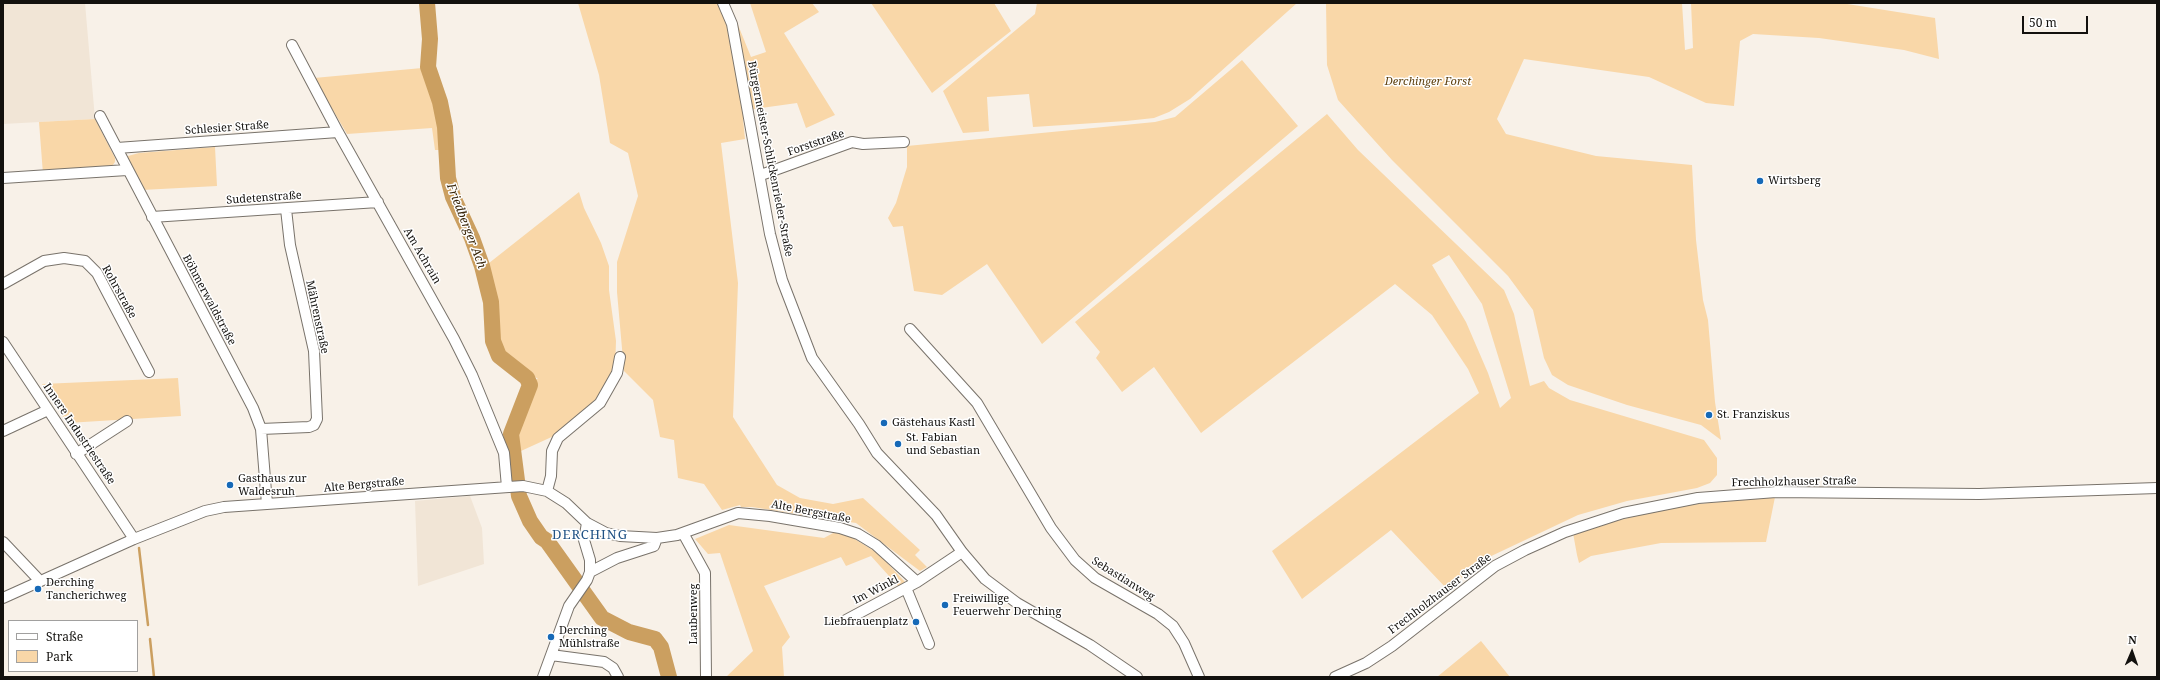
<!DOCTYPE html>
<html>
<head>
<meta charset="utf-8">
<style>
	body { margin:0 }
	#map { position:relative; width:2160px; height:680px; overflow:hidden; background:#f8f1e8; font-family:"Noto Serif",serif }
	canvas { display:block }
	.frame { position:absolute; inset:0; border:4px solid #13110e; pointer-events:none }
	.legend { position:absolute; left:8px; top:620px; width:130px; height:52px; box-sizing:border-box; background:#fff; border:1px solid #a1a09f; margin:0; padding:5px 7px; list-style:none; font-size:12px; color:#13110e }
	.legend li { display:flex; align-items:center; gap:8px; height:20px }
	.legend b { width:20px; border:1px solid #a1a09f }
	.north { position:absolute; left:2112px; top:632px; width:40px; height:40px; -webkit-text-stroke:3px #fff; paint-order:stroke; rotate:2deg; font-size:11px; font-weight:700; line-height:16px; text-align:center; color:#13110e }
	.north::after { content:''; display:block; margin:auto; width:14px; height:18px; background:#13110e; clip-path:polygon(50% 0,100% 100%,50% 72%,0 100%) }
	.scale { position:absolute; left:2022px; top:16px; width:66px; height:18px; box-sizing:border-box; border:2px solid #13110e; border-top:0; padding-left:5px; font-size:12px; line-height:14px; white-space:nowrap; color:#13110e; -webkit-text-stroke:3px #fff; paint-order:stroke }
</style>
</head>
<body>
<div id="map">
<canvas width="2160" height="680"></canvas>
<div class="frame"></div>
<ul class="legend">
<li><b style="height:5px;background:#fff"></b>Straße</li>
<li><b style="height:11px;background:#f9d7a8"></b>Park</li>
</ul>
<div class="north">N</div>
<div class="scale">50 m</div>
</div>
<script>
const ctx = document.querySelector('canvas').getContext('2d');
ctx.lineJoin = 'round';
function fill(path, color) {
  ctx.fillStyle = color;
  ctx.fill(path, 'evenodd');
}
function toPath(rows) {
  const path = new Path2D();
  for (const r of rows) {
    path.moveTo(r[0], r[1]);
    for (let i = 2; i < r.length; i += 2) path.lineTo(r[i], r[i + 1]);
  }
  return path;
}
function stroke(path, color, width, dash) {
  ctx.strokeStyle = color;
  ctx.lineWidth = width;
  ctx.lineCap = dash ? 'butt' : 'round';
  ctx.setLineDash(dash || []);
  ctx.stroke(path);
}
function drawText(font, color, halo, rows, align = 'center') {
  ctx.font = font + ' "Noto Serif",serif';
  ctx.lineWidth = 3;
  ctx.setLineDash([]);
  ctx.textBaseline = 'middle';
  ctx.strokeStyle = halo;
  ctx.fillStyle = color;
  for (const [text, x, y, turn = 0] of rows) {
    ctx.save();
    ctx.translate(x, y);
    ctx.rotate((+turn || 0) * Math.PI / 180);
    ctx.textAlign = isNaN(turn) ? turn : align;
    if (halo) ctx.strokeText(text, 0, 0);
    ctx.fillText(text, 0, 0);
    ctx.restore();
  }
}
const built = toPath([
	[3,3,85,3,95,119,3,124],
	[470,496,482,528,484,564,418,586,415,501]
]);
const green = toPath([
	[578,3,721,3,732,10,751,57,766,52,750,3,812,3,819,12,784,33,835,115,806,128,797,103,754,109,743,119,745,139,721,143,738,283,733,417,777,485,800,498,833,504,863,498,920,550,915,555,927,567,920,571,856,523,752,507,741,507,740,505,722,510,704,484,678,478,674,440,660,437,653,400,624,371,617,292,617,262,638,196,628,153,610,143,599,75],
	[871,3,994,3,1011,31,932,93],
	[1037,3,1297,3,1190,99,1169,112,1154,118,1126,121,1033,127,1029,94,987,97,989,131,963,133,943,91,1035,14],
	[1326,3,1682,3,1685,50,1693,48,1691,3,1841,3,1935,18,1939,59,1904,50,1819,38,1753,34,1740,41,1734,106,1706,103,1649,77,1524,59,1497,119,1506,134,1596,156,1692,165,1696,240,1703,300,1708,320,1715,402,1721,440,1701,425,1627,405,1568,385,1552,375,1544,358,1533,310,1508,276,1392,160,1338,100,1327,65],
	[1242,60,1298,126,1042,344,987,264,942,295,914,291,903,226,893,227,888,218,896,203,907,167,907,146,1155,122,1175,117],
	[422,68,434,101,441,150,435,150,432,128,347,134,314,78],
	[1327,114,1358,150,1504,290,1514,314,1530,386,1544,381,1549,388,1570,400,1704,440,1717,458,1717,475,1710,483,1697,488,1627,501,1578,515,1485,559,1447,589,1391,530,1302,599,1272,551,1479,393,1468,369,1432,315,1395,284,1201,433,1154,367,1122,392,1096,358,1100,352,1075,322],
	[1449,255,1482,304,1511,398,1500,408,1488,373,1466,322,1432,265],
	[95,119,115,158,115,162,112,166,43,174,39,122],
	[215,147,217,186,142,190,127,161,128,156,139,153],
	[579,192,584,208,601,243,609,266,609,290,616,341,615,371,596,400,556,435,510,456,508,433,524,390,522,381,538,379,501,353,494,337,493,305,484,267],
	[178,378,181,416,67,423,42,384],
	[1775,497,1766,542,1661,543,1591,556,1579,563,1577,555,1573,533,1593,527,1655,511,1697,504],
	[729,525,824,538,835,532,853,538,879,554,905,582,898,586,871,556,846,566,841,557,764,586,790,637,782,647,784,677,726,677,753,651,720,553,708,554,695,539],
	[1481,641,1510,677,1437,677]
]);
const stream = toPath([
	[139,548,148,625],
	[150,639,154,677]
]);
const river = toPath([
	[427,3,430,39,428,67,440,102,445,127,448,178,453,197,472,238,482,266,491,302,493,341,499,356,527,378,530,385,511,434,519,496,530,521,541,537,547,541,602,618,629,632,655,639,661,647,669,677]
]);
const minor = toPath([
	[723,3,732,24,770,234,782,280,812,358,859,424,877,453,936,515,962,552,985,579,1017,603,1090,645,1137,677],
	[292,45,338,132,454,339,472,375,504,453,507,487],
	[100,116,253,408,261,429,267,504],
	[117,148,338,132],
	[761,175,852,142,863,144,904,142],
	[3,178,127,170],
	[152,217,378,202],
	[3,284,44,261,64,258,85,261,97,273,149,372],
	[910,329,977,403,1051,528,1075,560,1095,578,1158,614,1173,626,1184,643,1199,677],
	[3,342,134,539],
	[261,429,309,427,314,425,317,419,314,351,290,245,286,209],
	[3,431,48,410],
	[76,454,127,421],
	[547,491,551,476,552,451,558,438,600,403,617,373,620,357],
	[683,533,705,573,706,677],
	[3,542,40,581],
	[590,572,617,558,654,546,657,538],
	[906,588,929,644],
	[3,598,134,539,205,511,224,507,523,486,547,491,566,503,587,523,606,533,620,536,657,538,677,535,738,513,770,516,840,528,858,534,876,545,917,582],
	[846,620,917,582,962,552],
	[551,655,604,662,613,668,618,677],
	[543,677,569,606,587,580,590,572,590,560,584,540,587,523],
	[1335,677,1366,663,1392,646,1495,566,1525,550,1565,532,1623,513,1698,498,1776,492,1979,494,2157,488]
]);
const markers = [
	[1760,181,4,"#1669b7"],
	[1709,415,4,"#1669b7"],
	[884,423,4,"#1669b7"],
	[898,444,4,"#1669b7"],
	[230,485,4,"#1669b7"],
	[38,589,4,"#1669b7"],
	[945,605,4,"#1669b7"],
	[916,622,4,"#1669b7"],
	[551,637,4,"#1669b7"]
];
const parkNames = [
	["Derchinger Forst",1428,82]
];
const streetNames = [
	["Schlesier Straße",227,128,-4],
	["Forststraße",816,143,-19],
	["Bürgermeister-Schlickenrieder-Straße",770,159,79],
	["Sudetenstraße",264,198,-4],
	["Am Achrain",422,256,60],
	["Rohrstraße",119,292,61],
	["Böhmerwaldstraße",209,300,62],
	["Mährenstraße",317,317,78],
	["Innere Industriestraße",79,434,56],
	["Frechholzhauser Straße",1794,482,-1],
	["Alte Bergstraße",364,485,-5],
	["Alte Bergstraße",811,512,11],
	["Sebastianweg",1123,579,32],
	["Im Winkl",876,590,-27],
	["Frechholzhauser Straße",1440,594,-37],
	["Laubenweg",694,614,-90]
];
const poiNames = [
	["Wirtsberg",1768,181],
	["St. Franziskus",1717,415],
	["Gästehaus Kastl",892,423],
	["St. Fabian",906,438],
	["und Sebastian",906,451],
	["Gasthaus zur",238,479],
	["Waldesruh",238,492],
	["Derching",46,583],
	["Tancherichweg",46,596],
	["Freiwillige",953,599],
	["Feuerwehr Derching",953,612],
	["Liebfrauenplatz",908,622,"right"],
	["Derching",559,631],
	["Mühlstraße",559,644]
];
const waterNames = [
	["Friedberger Ach",466,226,69]
];
const quarterNames = [
	["DERCHING",590,535]
];
fill(built, '#f1e5d6');
fill(green, '#f9d7a8');
stroke(stream, '#cb9f60', 2.5);
stroke(river, '#cb9f60', 16);
stroke(minor, '#79736b', 12);
stroke(minor, '#fff', 10);
for (const [x, y, r, color] of markers) {
  const dot = new Path2D();
  dot.arc(x, y, r, 0, 2 * Math.PI);
  ctx.fillStyle = color;
  ctx.fill(dot);
  stroke(dot, '#fff', 1.5);
}
drawText('italic 11px', '#5f410f', '#fff', parkNames);
drawText('11px', '#13110e', '#fff', streetNames);
drawText('11px', '#13110e', '#fff', poiNames, 'left');
drawText('italic 12px', '#3a270b', '#fff', waterNames);
ctx.letterSpacing = '1px';
drawText('13px', '#215285', '#fff', quarterNames);
ctx.letterSpacing = '0px';
</script>
</body>
</html>
